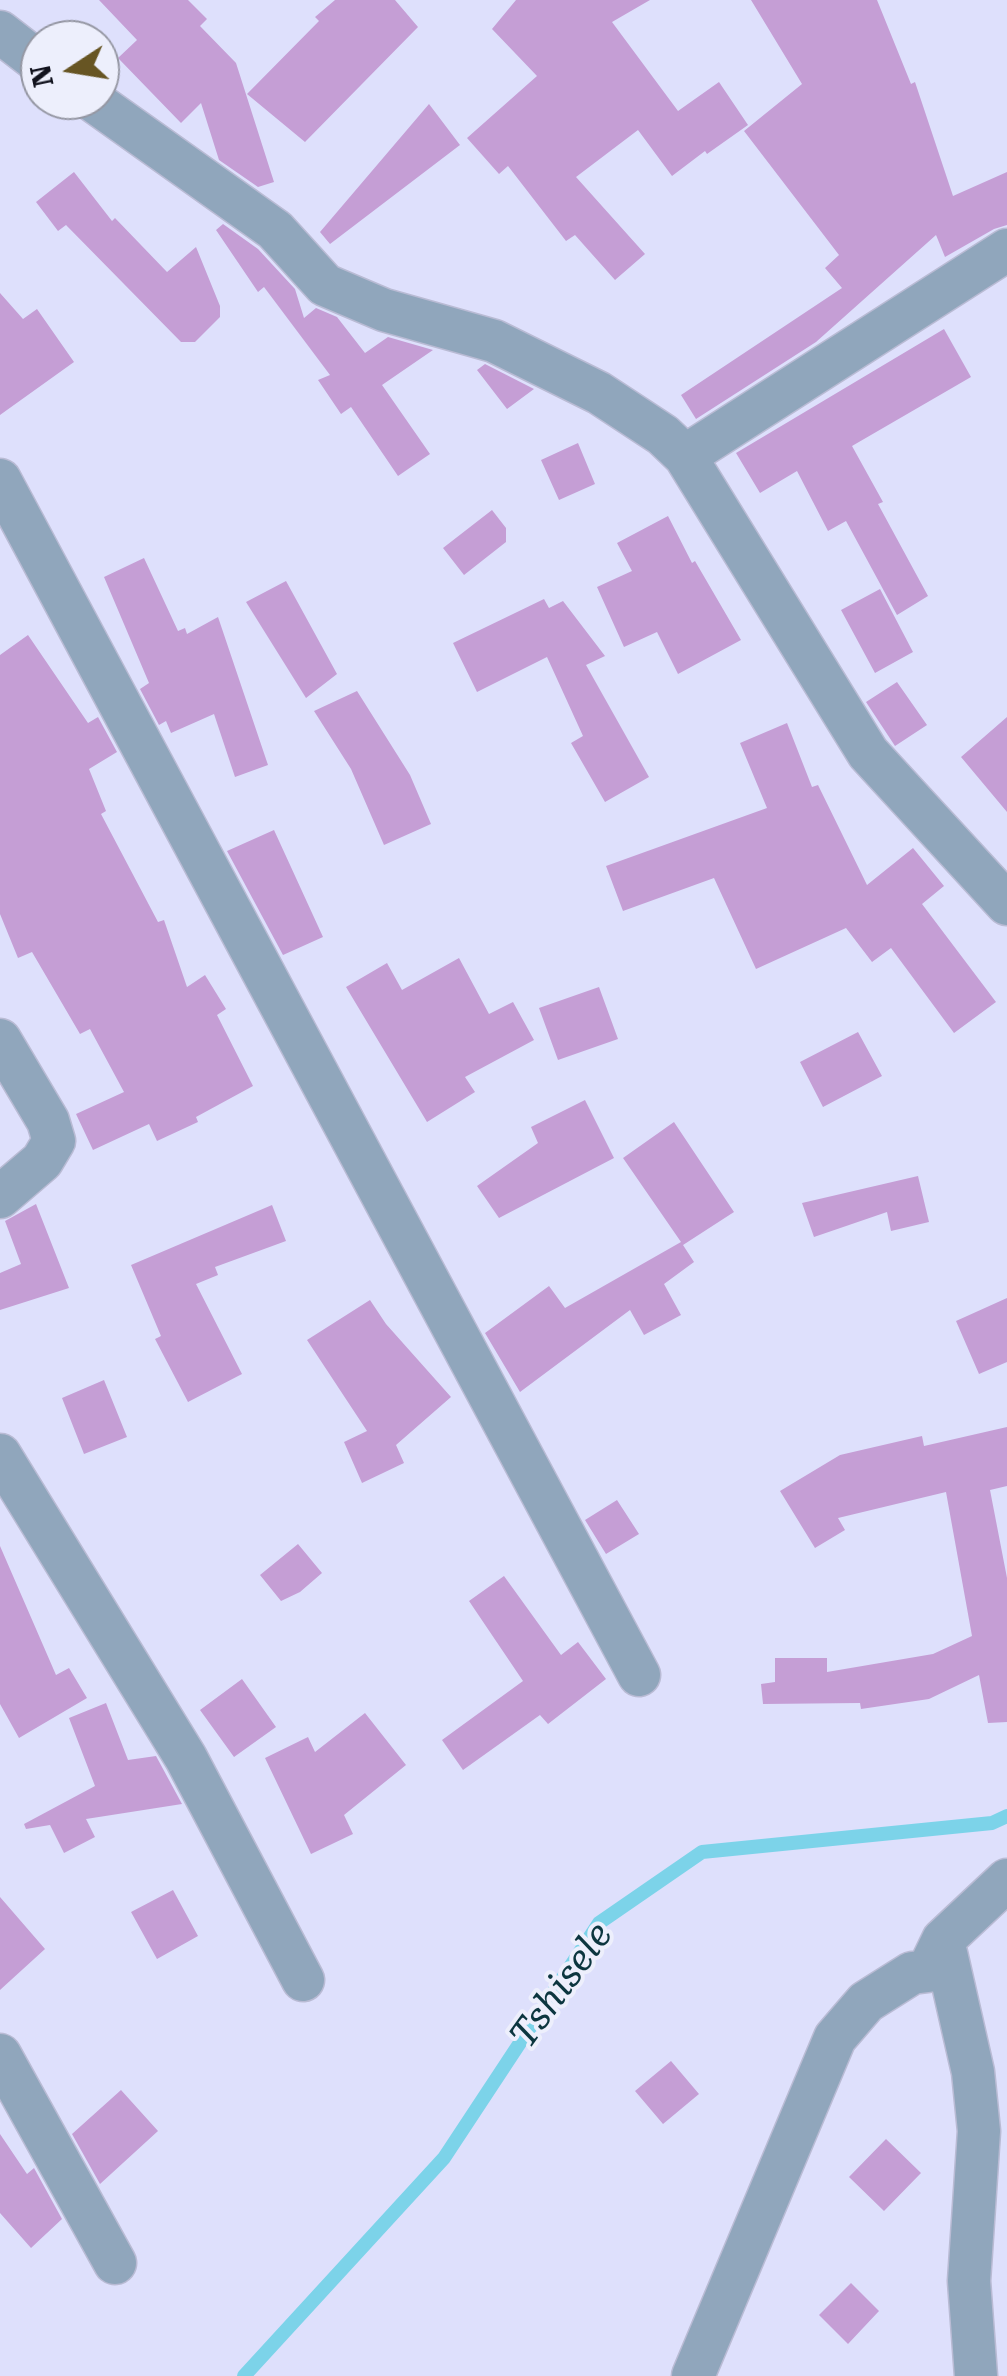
<!DOCTYPE html>
<html>
<head>
<meta charset="utf-8">
<style>
	body { margin:0 }
	#map { position:relative; width:1007px; height:2376px; overflow:hidden; background:#dee0fc; font-family:"Roboto Serif",serif }
	canvas { display:block }
	.north { position:absolute; left:20px; top:20px; width:100px; height:100px; box-sizing:border-box; background:#edeffc; border:2px solid #9597a3; border-radius:50%; rotate:258deg; font-size:28px; font-weight:700; line-height:40px; text-align:center; color:#12131e }
	.north::after { content:''; display:block; margin:auto; width:35px; height:45px; background:#675523; clip-path:polygon(50% 0,100% 100%,50% 72%,0 100%) }
</style>
</head>
<body>
<div id="map">
<canvas width="1007" height="2376"></canvas>
<div class="north">N</div>
</div>
<script>
const ctx = document.querySelector('canvas').getContext('2d');
ctx.lineJoin = 'round';
function toPath(rows) {
  const path = new Path2D();
  for (const r of rows) {
    path.moveTo(r[0], r[1]);
    for (let i = 2; i < r.length; i += 2) path.lineTo(r[i], r[i + 1]);
  }
  return path;
}
function stroke(path, color, width, dash) {
  ctx.strokeStyle = color;
  ctx.lineWidth = width;
  ctx.lineCap = dash ? 'butt' : 'round';
  ctx.setLineDash(dash || []);
  ctx.stroke(path);
}
function fill(path, color) {
  ctx.fillStyle = color;
  ctx.fill(path, 'evenodd');
}
function drawText(font, color, halo, rows, align = 'center') {
  ctx.font = font + ' "Roboto Serif",serif';
  ctx.lineWidth = 8;
  ctx.setLineDash([]);
  ctx.textBaseline = 'middle';
  ctx.strokeStyle = halo;
  ctx.fillStyle = color;
  for (const [text, x, y, turn = 0] of rows) {
    ctx.save();
    ctx.translate(x, y);
    ctx.rotate((+turn || 0) * Math.PI / 180);
    ctx.textAlign = isNaN(turn) ? turn : align;
    if (halo) ctx.strokeText(text, 0, 0);
    ctx.fillText(text, 0, 0);
    ctx.restore();
  }
}
const stream = toPath([
	[244,2376,444,2158,599,1923,702,1852,992,1823,1007,1816]
]);
const building = toPath([
	[99,0,188,0,207,19,200,26,236,63,274,182,258,187,219,160,201,103,181,123,118,58,137,40],
	[335,0,395,0,418,27,305,142,247,94,319,21,315,17],
	[516,0,650,0,612,22,678,111,719,82,748,125,707,154,705,151,672,176,638,130,576,177,645,254,615,280,575,235,566,241,508,166,499,174,467,138,537,76,492,29],
	[751,0,877,0,911,84,915,82,953,196,1007,172,1007,225,994,229,945,257,936,235,816,342,696,419,681,395,842,288,825,268,839,255,744,131,802,84],
	[429,104,460,145,330,244,320,232],
	[74,172,112,221,115,218,167,272,196,247,220,306,220,317,195,342,181,342,66,225,58,231,36,202],
	[223,224,258,249,295,289,304,318,316,308,337,317,365,353,388,337,433,350,382,385,430,454,398,476,351,407,341,414,318,380,330,375,264,287,258,292,216,230],
	[0,293,23,319,37,309,74,362,0,415],
	[944,329,971,377,852,446,883,502,878,504,928,596,897,615,846,521,828,531,797,471,760,493,736,453],
	[485,364,534,389,507,409,477,370],
	[578,443,595,484,559,500,541,460],
	[492,510,506,528,506,542,464,575,443,548],
	[668,516,692,563,695,561,741,640,678,674,657,632,624,647,597,587,632,571,617,543],
	[144,558,178,631,185,628,187,634,218,617,268,765,235,777,214,714,171,733,166,721,159,725,140,689,149,683,104,577],
	[286,581,337,674,306,698,246,602],
	[880,589,913,652,875,673,841,610],
	[544,599,549,608,563,601,605,656,586,665,649,777,605,802,571,743,583,736,547,657,477,692,453,643],
	[28,635,88,723,98,717,117,752,89,769,106,811,101,814,158,922,164,920,187,987,205,975,226,1009,217,1015,253,1086,196,1117,198,1122,157,1141,149,1124,93,1150,76,1114,124,1092,90,1029,80,1034,32,952,18,958,0,914,0,655],
	[897,682,927,725,895,746,866,702],
	[357,691,410,775,431,824,384,845,351,769,314,711],
	[1007,717,1007,812,961,757],
	[787,723,812,787,818,785,867,885,913,848,944,886,922,904,996,1002,954,1033,891,948,872,962,846,928,756,969,714,878,623,911,606,866,767,808,740,743],
	[274,830,323,937,283,955,227,851],
	[459,958,489,1014,513,1002,534,1040,465,1077,475,1092,427,1122,346,987,387,963,402,990],
	[599,987,618,1039,558,1060,539,1008],
	[858,1032,882,1076,823,1107,800,1062],
	[585,1100,614,1158,499,1218,477,1186,538,1143,531,1127],
	[674,1122,734,1212,683,1245,694,1262,664,1284,681,1315,644,1335,630,1310,520,1392,485,1333,549,1286,565,1308,681,1242,623,1158],
	[918,1176,929,1222,891,1231,887,1212,814,1237,802,1203],
	[36,1204,69,1288,0,1310,0,1273,21,1264,5,1221],
	[272,1205,286,1241,215,1267,218,1275,196,1284,242,1374,188,1402,155,1339,161,1336,131,1265],
	[1007,1298,1007,1362,979,1374,956,1321],
	[370,1300,386,1324,451,1397,396,1445,404,1463,362,1483,344,1442,367,1431,307,1340],
	[104,1380,127,1437,84,1454,62,1398],
	[1007,1427,1007,1486,990,1490,1007,1578,1007,1722,988,1723,979,1675,929,1699,861,1709,860,1703,763,1704,761,1684,775,1682,775,1658,827,1658,827,1672,933,1654,972,1636,946,1492,838,1518,845,1530,815,1548,780,1491,840,1455,922,1436,924,1446],
	[617,1500,639,1534,606,1554,585,1520],
	[298,1544,322,1573,300,1592,281,1601,260,1575],
	[0,1546,56,1675,69,1668,87,1698,19,1738,0,1704],
	[504,1576,561,1655,578,1642,606,1679,548,1724,540,1715,463,1770,442,1740,523,1681,469,1601],
	[242,1679,276,1727,234,1757,200,1710],
	[106,1703,128,1760,156,1756,182,1804,86,1819,95,1837,64,1853,50,1825,26,1829,24,1824,95,1786,69,1718],
	[365,1713,406,1765,344,1815,353,1834,311,1854,265,1758,308,1737,315,1752],
	[173,1890,198,1936,157,1959,131,1912],
	[0,1897,45,1949,0,1990],
	[671,2061,699,2094,663,2124,635,2091],
	[121,2090,158,2131,100,2184,72,2134],
	[0,2134,27,2174,34,2168,62,2219,31,2248,0,2213],
	[886,2139,921,2173,884,2211,849,2177],
	[851,2283,879,2311,848,2344,819,2315]
]);
const street = toPath([
	[0,32,40,63],
	[92,100,275,230,325,285,384,310,494,341,599,393,663,435,685,456,868,753,1007,904],
	[685,456,1007,250],
	[0,480,639,1675],
	[0,1040,48,1121,54,1141,42,1161,0,1197],
	[0,1455,186,1758,303,1980],
	[943,1940,973,2072,979,2131,969,2281,976,2376],
	[0,2055,115,2263],
	[693,2376,835,2038,866,2002,912,1973,928,1971,943,1940,1007,1880]
]);
const waterNames = [
	["Tshisele",562,1986,-54]
];
stroke(stream, '#7cd3e9', 14);
fill(building, '#c59ed5');
stroke(street, '#b9bbd4', 45);
stroke(street, '#90a6bc', 42);
drawText('italic 38px', '#0c363f', '#edeffc', waterNames);
</script>
</body>
</html>
